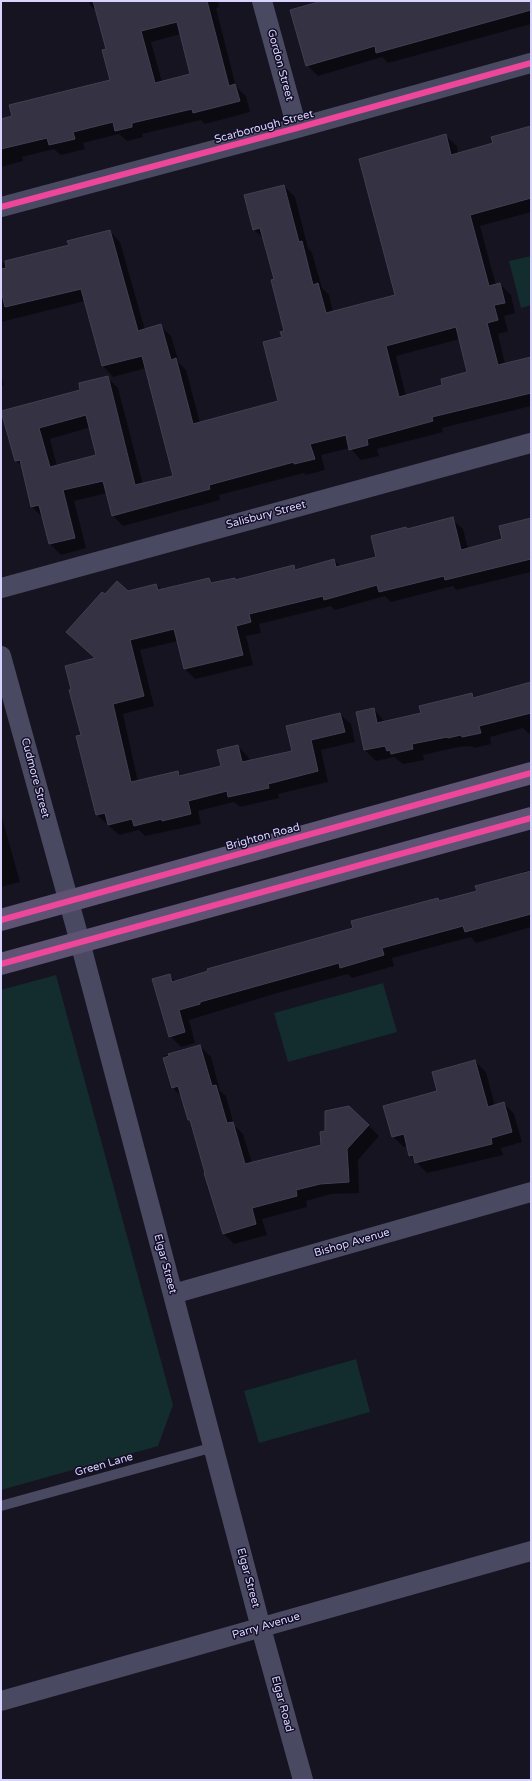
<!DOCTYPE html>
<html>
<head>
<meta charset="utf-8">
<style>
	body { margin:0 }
	#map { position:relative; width:532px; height:1781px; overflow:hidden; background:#161421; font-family:"Varela Round",sans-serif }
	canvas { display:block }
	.frame { position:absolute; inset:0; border:2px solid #d9d4ff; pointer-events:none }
</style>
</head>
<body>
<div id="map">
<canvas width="532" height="1781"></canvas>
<div class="frame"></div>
</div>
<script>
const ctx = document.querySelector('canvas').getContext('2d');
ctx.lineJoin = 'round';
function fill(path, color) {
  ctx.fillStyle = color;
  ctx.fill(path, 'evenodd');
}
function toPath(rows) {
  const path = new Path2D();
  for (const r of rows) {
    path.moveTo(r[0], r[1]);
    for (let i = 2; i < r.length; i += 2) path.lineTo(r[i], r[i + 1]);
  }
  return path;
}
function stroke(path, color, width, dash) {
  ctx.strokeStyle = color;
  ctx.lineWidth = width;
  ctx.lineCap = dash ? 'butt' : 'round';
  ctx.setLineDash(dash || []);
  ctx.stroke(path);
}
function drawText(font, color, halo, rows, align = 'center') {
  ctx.font = font + ' "Varela Round",sans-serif';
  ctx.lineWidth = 3;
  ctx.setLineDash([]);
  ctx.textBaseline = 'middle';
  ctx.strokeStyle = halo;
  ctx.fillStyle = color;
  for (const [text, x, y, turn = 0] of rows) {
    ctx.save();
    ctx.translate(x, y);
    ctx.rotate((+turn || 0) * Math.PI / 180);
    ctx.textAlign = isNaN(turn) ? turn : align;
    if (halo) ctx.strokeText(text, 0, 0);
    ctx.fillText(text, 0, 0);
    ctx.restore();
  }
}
const green = toPath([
	[531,256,531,305,521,308,509,261],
	[56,975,173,1405,158,1446,1,1490,1,990],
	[383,983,397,1032,288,1062,274,1013],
	[356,1359,370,1412,259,1443,244,1391]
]);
const shadow = toPath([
	[89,1,218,1,219,7,216,8,236,87,246,96,250,112,205,124,201,120,142,134,143,137,127,141,119,134,83,143,85,149,61,155,54,149,22,157,23,161,1,167,1,120,112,81,107,50,97,12,90,5],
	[181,34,191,74,162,82,151,42],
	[326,1,531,1,531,24,388,63,382,57,318,76,307,65],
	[531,127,531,212,480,226,496,285,500,284,511,295,515,313,504,316,508,331,498,334,505,364,531,357,531,406,442,428,443,432,377,449,379,456,361,460,350,448,321,455,325,470,306,475,304,473,219,495,220,500,123,526,112,515,107,493,74,501,86,548,61,555,50,544,43,518,32,507,22,467,16,460,3,412,81,391,107,377,118,388,143,485,175,477,146,368,113,377,103,366,85,301,1,322,1,263,70,246,110,231,120,242,145,330,160,325,171,336,179,363,186,370,200,423,279,402,283,338,286,331,265,240,253,229,284,186,295,197,308,248,312,253,322,288,329,295,333,312,396,296,446,136,457,146,458,154,494,144],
	[460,339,468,373,443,386,406,396,396,356],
	[91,427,98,456,57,466,50,439],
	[1,373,4,385,1,386],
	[452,519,463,529,468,549,503,540,531,519,531,572,456,590,453,586,391,602,385,596,335,610,331,606,259,624,261,633,246,636,253,665,195,679,185,669,178,641,140,650,154,706,123,714,138,782,177,772,182,776,222,766,238,746,248,757,250,762,293,752,340,714,351,724,355,742,321,750,328,782,278,794,279,798,240,807,234,802,198,811,201,824,145,836,139,830,119,835,97,815,72,689,96,659,105,596,128,592,156,585,162,590,209,579,214,584,235,579,236,580,294,566,297,570,334,560,341,567,377,557,408,530],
	[531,684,531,733,529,734,523,728,490,737,491,744,474,748,472,746,458,747,423,755,424,760,403,764,394,757,376,761,365,750,357,713,374,709,385,722,422,714,471,694,475,698],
	[1,814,20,882,1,887],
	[531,870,531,927,476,943,471,937,392,958,394,966,352,978,348,974,274,994,189,1020,195,1043,181,1047,170,1036,169,975,176,982,354,929,437,899,440,902,478,891,522,875,522,872],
	[200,1046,211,1057,220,1091,226,1096,234,1125,243,1134,252,1163,322,1146,368,1125,379,1136,358,1160,359,1193,331,1194,306,1201,307,1207,262,1219,267,1235,234,1244,223,1233,192,1123,189,1120,182,1097,172,1087,164,1056],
	[475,1061,486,1072,495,1106,504,1103,514,1114,522,1142,501,1148,503,1155,427,1173,410,1156,408,1146,404,1147,393,1137,438,1092]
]);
const building = toPath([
	[93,1,207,1,229,86,235,84,240,101,193,113,192,109,132,123,132,127,115,131,113,122,73,132,75,139,49,145,47,138,1,149,1,119,12,116,9,105,110,80,102,50,106,49,93,1],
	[177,22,190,74,155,83,141,31,177,22],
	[322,1,531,1,531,10,376,53,375,46,306,66,290,10,322,1],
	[531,126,531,198,470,215,489,286,500,283,505,303,494,305,498,320,487,323,498,365,531,357,531,393,432,417,433,421,367,439,368,445,349,450,346,435,310,444,315,459,294,464,294,462,209,485,210,489,112,516,103,481,63,490,75,538,49,544,39,505,31,507,20,460,15,461,1,411,80,390,79,383,108,376,135,485,173,476,142,356,102,366,81,289,5,307,1,290,1,269,6,268,5,261,69,245,67,241,110,230,138,331,161,324,171,360,176,358,193,424,278,401,263,342,282,337,280,332,284,331,271,280,274,279,260,228,253,230,244,195,284,185,299,242,302,241,313,285,318,283,326,313,395,295,359,159,446,134,451,155,493,143,491,137,531,126],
	[456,327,467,372,441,379,442,385,399,397,386,346,456,327],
	[86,415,96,455,50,467,39,428,86,415],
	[453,517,461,550,502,539,499,526,531,518,531,559,445,580,444,576,379,592,377,585,324,600,323,596,249,614,251,622,236,626,243,655,184,669,174,629,130,640,144,696,113,704,131,782,178,771,179,776,221,766,217,750,238,745,242,762,292,751,286,726,340,713,345,732,311,740,318,771,268,784,269,788,228,797,227,791,188,801,191,814,162,821,162,819,134,826,132,819,108,825,105,813,96,815,76,736,81,735,69,690,71,689,65,666,95,658,66,632,102,592,105,594,117,581,128,591,156,584,158,590,209,578,211,583,235,578,235,580,294,565,295,570,334,559,336,567,376,557,371,536,406,527,407,529,453,517],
	[531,682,531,713,479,726,481,733,462,737,461,735,448,738,447,737,412,744,413,749,391,754,390,750,387,751,385,746,364,750,356,712,374,708,377,723,421,713,419,706,472,693,473,698,531,682],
	[531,871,531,914,465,932,463,926,382,948,384,955,340,968,339,963,200,1002,200,1004,179,1010,185,1032,169,1037,152,979,170,974,172,982,208,971,207,969,353,928,351,921,438,898,439,901,477,891,475,886,531,871],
	[200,1045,212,1086,216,1085,227,1123,233,1122,245,1164,321,1145,320,1132,325,1131,325,1111,349,1106,369,1125,347,1149,349,1182,320,1184,296,1190,297,1196,252,1208,256,1224,223,1234,204,1173,205,1173,190,1120,188,1120,178,1086,172,1088,163,1058,169,1056,168,1054,200,1045],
	[475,1060,488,1107,504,1102,512,1132,491,1138,492,1144,415,1163,413,1155,409,1156,404,1134,392,1137,383,1106,437,1091,432,1072,475,1060]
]);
const service = toPath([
	[1,1506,214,1447]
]);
const minor = toPath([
	[262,1,297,128],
	[1,207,297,128,531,63],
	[1,588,531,443],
	[1,656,80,942,261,1628,303,1780],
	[173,1294,531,1192],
	[1,1701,531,1551]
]);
const primary = toPath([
	[1,920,531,773],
	[1,964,531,818]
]);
const cycleway = toPath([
	[1,207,297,128,531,63],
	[1,920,531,773],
	[1,964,531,818]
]);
const streetNames = [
	["Gordon Street",280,65,75],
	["Scarborough Street",264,127,-15],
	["Salisbury Street",266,515,-15],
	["Cudmore Street",35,778,75],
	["Brighton Road",263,837,-15],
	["Bishop Avenue",352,1243,-16],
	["Elgar Street",165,1264,75],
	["Green Lane",104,1465,-16],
	["Elgar Street",248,1578,75],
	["Parry Avenue",266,1626,-16],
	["Elgar Road",282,1704,75]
];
fill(green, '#132c2d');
fill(shadow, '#0007');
fill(building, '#343243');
stroke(building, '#433f54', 1);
stroke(service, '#4a4962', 10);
stroke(minor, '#4a4962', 20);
stroke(primary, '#5e5373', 22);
stroke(cycleway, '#ed469a', 6);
drawText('11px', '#d9d4ff', '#130f26', streetNames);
</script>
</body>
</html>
